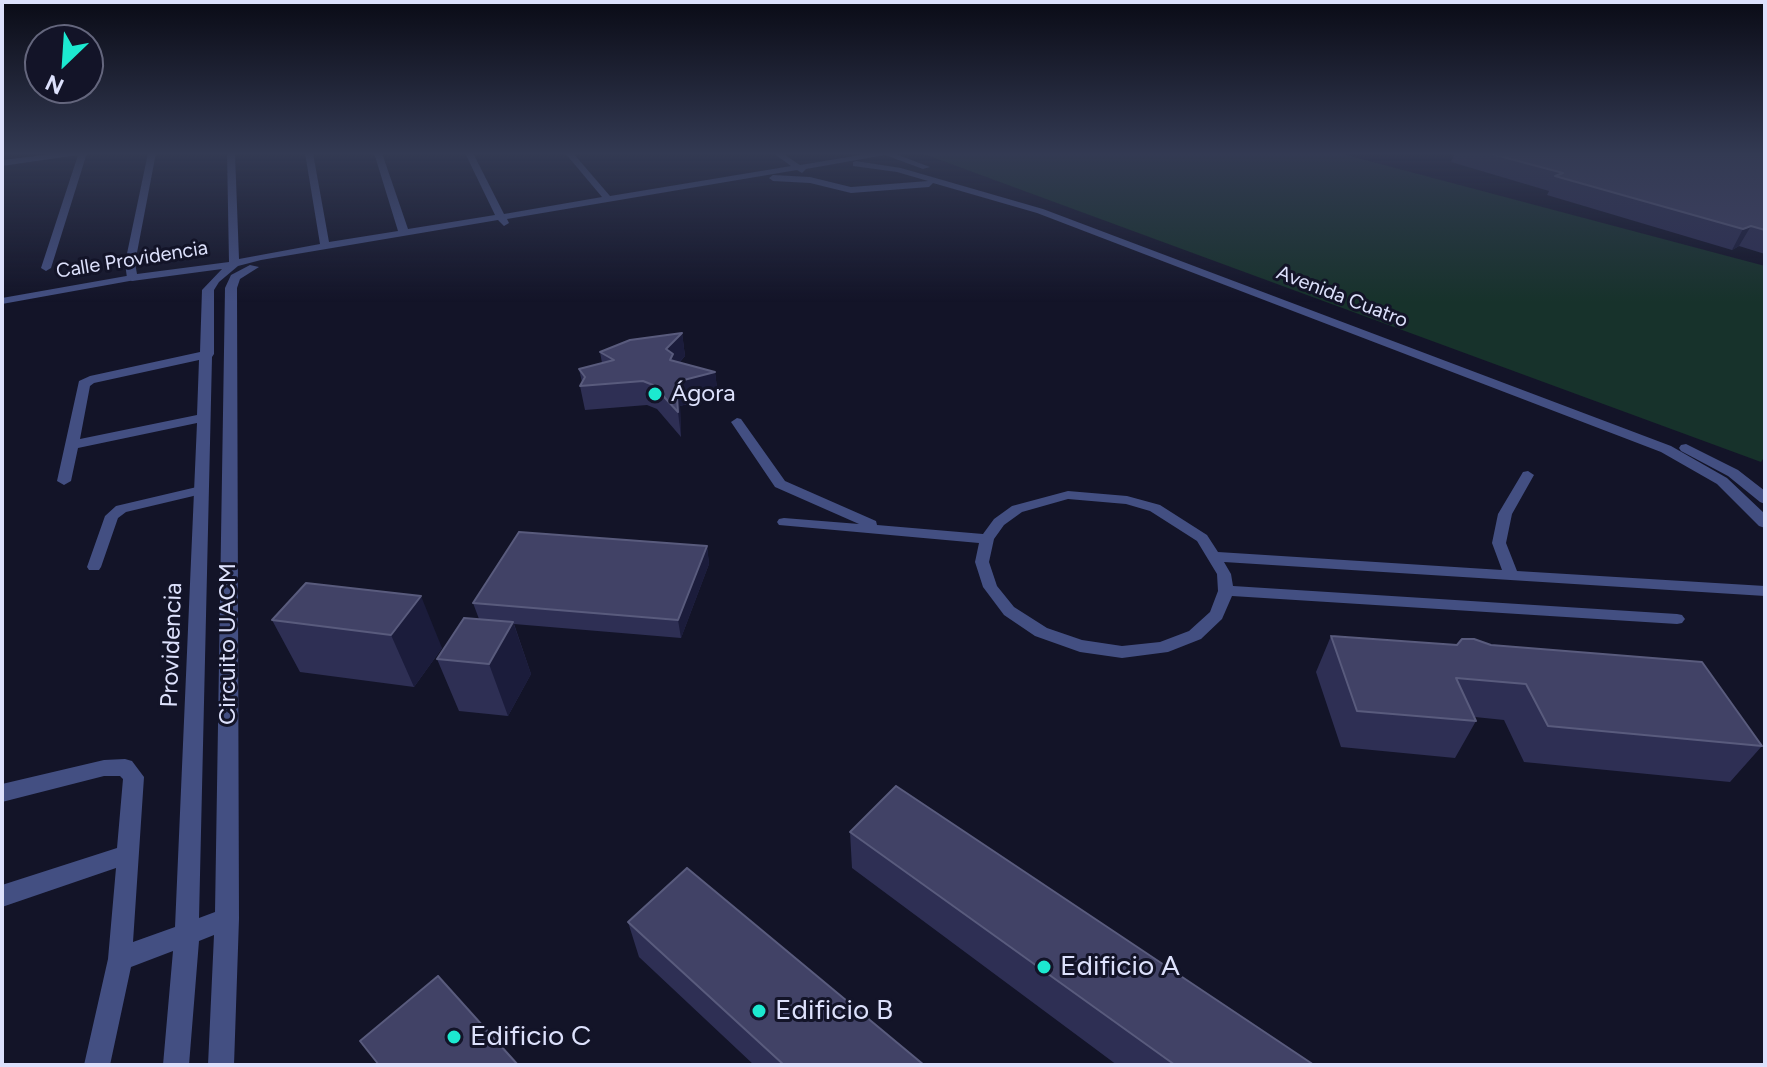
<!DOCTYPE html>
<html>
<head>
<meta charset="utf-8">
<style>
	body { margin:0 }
	#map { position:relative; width:1767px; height:1067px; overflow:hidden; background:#131428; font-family:Figtree,sans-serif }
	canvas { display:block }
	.frame { position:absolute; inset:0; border:4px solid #dde1fc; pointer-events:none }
	.north { position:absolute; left:24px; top:24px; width:80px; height:80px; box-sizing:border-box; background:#131428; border:2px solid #64667d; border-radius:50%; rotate:205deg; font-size:22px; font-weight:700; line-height:32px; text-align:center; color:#dde1fc }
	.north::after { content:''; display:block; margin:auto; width:28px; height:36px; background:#1ce9d0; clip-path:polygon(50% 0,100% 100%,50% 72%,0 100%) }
</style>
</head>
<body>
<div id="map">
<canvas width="1767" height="1067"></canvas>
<div class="frame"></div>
<div class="north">N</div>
</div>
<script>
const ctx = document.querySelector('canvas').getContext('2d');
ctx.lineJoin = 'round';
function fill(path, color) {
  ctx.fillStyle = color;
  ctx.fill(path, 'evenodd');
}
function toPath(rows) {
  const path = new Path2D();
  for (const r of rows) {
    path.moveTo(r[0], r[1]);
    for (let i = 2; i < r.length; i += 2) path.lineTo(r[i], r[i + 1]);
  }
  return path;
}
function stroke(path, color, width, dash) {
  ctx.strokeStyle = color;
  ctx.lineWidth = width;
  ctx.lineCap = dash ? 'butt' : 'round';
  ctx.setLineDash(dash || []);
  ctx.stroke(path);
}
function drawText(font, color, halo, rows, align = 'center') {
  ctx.font = font + ' Figtree,sans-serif';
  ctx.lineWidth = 6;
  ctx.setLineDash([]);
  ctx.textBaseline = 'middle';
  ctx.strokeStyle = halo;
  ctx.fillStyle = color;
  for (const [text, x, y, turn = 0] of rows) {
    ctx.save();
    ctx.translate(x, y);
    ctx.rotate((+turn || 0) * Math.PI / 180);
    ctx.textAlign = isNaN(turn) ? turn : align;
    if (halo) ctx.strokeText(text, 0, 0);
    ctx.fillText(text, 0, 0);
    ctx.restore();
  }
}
const green = toPath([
	[921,153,1339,153,1765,266,1765,456,1761,462]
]);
const lane = toPath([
	[132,275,135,276,135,280,2,304,2,298,132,275],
	[737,418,741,419,785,481,876,521,877,525,983,534,994,519,1012,506,1068,491,1127,496,1160,505,1207,535,1218,552,1502,570,1492,543,1498,514,1523,472,1528,471,1534,475,1512,514,1506,543,1517,571,1765,586,1765,596,1224,562,1231,574,1233,586,1677,614,1682,615,1685,619,1682,623,1677,624,1232,596,1222,619,1201,639,1168,652,1122,658,1080,652,1035,636,1004,615,983,587,975,562,979,543,779,525,777,522,779,519,784,518,859,524,775,487,731,422,737,418],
	[1068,499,1126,504,1150,511,1197,541,1217,574,1218,591,1210,612,1189,631,1160,642,1122,646,1082,640,1047,628,1014,607,997,586,989,562,994,539,1004,525,1022,512,1068,499],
	[201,486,206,487,208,490,206,493,126,512,118,518,101,567,99,570,89,570,87,567,105,516,116,506,201,486]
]);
const street = toPath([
	[61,153,87,153,51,268,46,271,41,268,78,155,2,166,2,160,61,153],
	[148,153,156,153,135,263,137,274,229,262,227,153,235,153,239,259,320,244,305,153,313,153,329,242,398,231,374,153,382,153,408,229,495,215,465,153,473,153,504,214,602,197,565,153,573,153,610,196,791,166,773,153,782,153,800,165,872,153,893,153,930,167,923,169,885,155,806,169,802,173,797,170,507,219,509,223,504,226,498,220,261,260,238,266,219,282,214,290,214,354,212,357,199,918,215,912,225,288,231,275,250,265,259,267,240,279,237,288,239,919,234,1065,208,1065,214,935,199,941,189,1065,163,1065,173,951,131,967,110,1065,84,1065,108,959,116,868,2,907,2,885,117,848,123,779,120,776,104,776,2,802,2,784,104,760,125,759,132,761,144,777,133,942,175,927,197,423,78,448,71,481,64,485,57,481,79,381,90,376,200,352,202,290,222,269,132,281,127,278,125,263,148,153],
	[199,360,197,415,80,439,90,386,94,383,199,360],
	[856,161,901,168,1043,209,1671,446,1727,478,1765,514,1765,528,1759,526,1717,484,1661,452,1037,213,933,183,929,187,851,193,810,183,773,181,769,178,773,175,810,177,851,187,928,181,897,172,853,166,853,162,856,161],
	[1686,444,1738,470,1765,491,1765,504,1760,502,1728,476,1681,451,1679,448,1681,445,1686,444]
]);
const wall = toPath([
	[1455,153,1765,153,1765,254,1739,246,1732,250,1547,195,1549,191,1451,162],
	[682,333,685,356,680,362,715,372,718,396,680,406,681,437,657,409,647,405,585,410,580,386,582,382,579,369,602,363,600,352],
	[707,546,709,564,681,638,514,624,531,674,508,716,459,711,437,659,479,619,473,603],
	[306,583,442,648,414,687,300,672,272,620],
	[1331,636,1457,645,1762,746,1730,782,1524,762,1504,720,1475,717,1476,721,1455,758,1341,747,1316,672],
	[850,832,1314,1065,1117,1065,852,868],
	[628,922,924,1065,754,1065,639,957]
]);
const shadedWall = toPath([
	[1751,226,1739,246,1732,250,1743,229],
	[682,333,685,356,675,367,666,349],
	[715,372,718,396,680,406,681,437,678,412,676,382],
	[707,546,709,564,681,638,678,620],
	[421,596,442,648,414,687,391,635],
	[513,622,531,674,508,716,489,664]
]);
const building = toPath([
	[1488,153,1765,153,1765,230,1751,226,1743,229,1555,176,1563,173,1488,153],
	[682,333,666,349,673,354,670,360,715,372,676,382,678,412,653,385,643,381,580,386,585,377,579,369,614,360,600,352,630,340,682,333],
	[519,532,707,546,678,620,473,603,519,532],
	[306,583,421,596,391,635,272,620,306,583],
	[464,618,513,622,489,664,437,659,464,618],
	[1331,636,1457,645,1462,639,1474,639,1491,645,1702,662,1762,746,1548,726,1526,684,1456,678,1476,721,1357,711,1331,636],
	[896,786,1314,1065,1175,1065,850,832,896,786],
	[687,868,924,1065,784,1065,628,922,687,868],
	[438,976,518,1065,379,1065,360,1041,438,976]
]);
const markers = [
	[655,394,8,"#1ce9d0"],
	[1044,967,8,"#1ce9d0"],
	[759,1011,8,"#1ce9d0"],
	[454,1037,8,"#1ce9d0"]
];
const farStreetnames = [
	["Calle Providencia",132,260,-9],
	["Avenida Cuatro",1342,297,21]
];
const poiNames = [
	["Ágora",671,394]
];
const streetNames = [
	["Circuito UACM",228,644,-90],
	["Providencia",172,645,-88]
];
const nearPoinames = [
	["Edificio A",1060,967],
	["Edificio B",775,1011],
	["Edificio C",470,1037]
];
fill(green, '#17322b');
fill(lane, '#434f82');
fill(street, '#434f82');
fill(wall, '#2e2f54');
fill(shadedWall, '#1b1c3b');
fill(building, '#414266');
stroke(building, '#595b7d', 2);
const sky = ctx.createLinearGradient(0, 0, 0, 302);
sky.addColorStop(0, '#0a0b16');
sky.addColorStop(0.51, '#333a53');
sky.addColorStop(1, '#333a5300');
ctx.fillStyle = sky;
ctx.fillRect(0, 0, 1767, 302);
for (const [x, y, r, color] of markers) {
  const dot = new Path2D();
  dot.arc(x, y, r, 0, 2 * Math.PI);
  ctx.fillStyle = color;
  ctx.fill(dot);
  stroke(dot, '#131428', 3);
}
drawText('20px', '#dde1fc', '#131428', farStreetnames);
drawText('24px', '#dde1fc', '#131428', poiNames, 'left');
drawText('24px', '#dde1fc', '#131428', streetNames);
drawText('28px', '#dde1fc', '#131428', nearPoinames, 'left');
</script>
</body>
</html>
